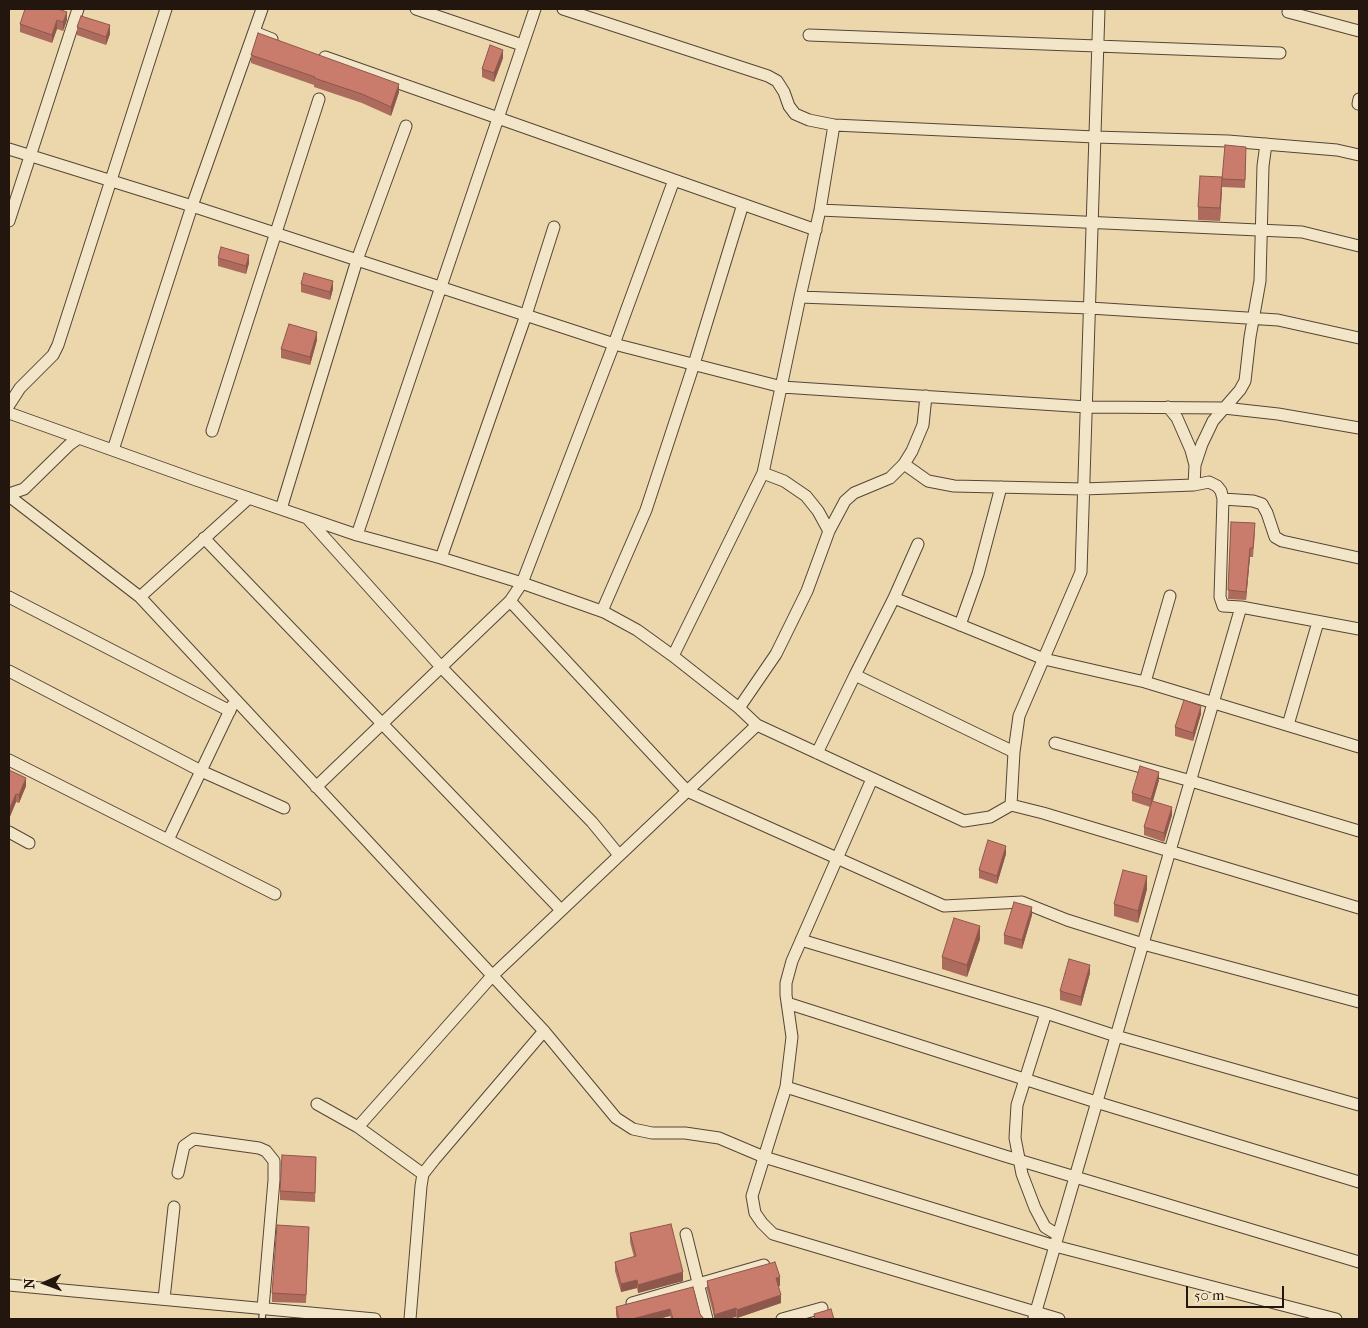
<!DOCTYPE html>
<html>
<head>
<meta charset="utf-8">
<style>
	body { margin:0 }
	#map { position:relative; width:1368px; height:1328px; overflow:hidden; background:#ebd7ab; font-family:"IM FELL French Canon",serif }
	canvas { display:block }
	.frame { position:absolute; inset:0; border:10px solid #22160f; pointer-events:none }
	.north { position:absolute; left:20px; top:1258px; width:50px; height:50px; -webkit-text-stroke:4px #f2e5c8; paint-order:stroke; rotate:268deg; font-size:14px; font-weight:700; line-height:20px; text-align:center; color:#22160f }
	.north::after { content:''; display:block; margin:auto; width:18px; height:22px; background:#22160f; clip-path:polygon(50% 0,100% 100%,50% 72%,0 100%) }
	.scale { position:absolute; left:1186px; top:1286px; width:98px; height:22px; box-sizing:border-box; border:2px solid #22160f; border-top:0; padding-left:6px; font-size:15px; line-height:18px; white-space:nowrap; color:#22160f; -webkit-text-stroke:4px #f2e5c8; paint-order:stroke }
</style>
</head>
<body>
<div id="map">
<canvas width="1368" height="1328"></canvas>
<div class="frame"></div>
<div class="north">N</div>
<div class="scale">50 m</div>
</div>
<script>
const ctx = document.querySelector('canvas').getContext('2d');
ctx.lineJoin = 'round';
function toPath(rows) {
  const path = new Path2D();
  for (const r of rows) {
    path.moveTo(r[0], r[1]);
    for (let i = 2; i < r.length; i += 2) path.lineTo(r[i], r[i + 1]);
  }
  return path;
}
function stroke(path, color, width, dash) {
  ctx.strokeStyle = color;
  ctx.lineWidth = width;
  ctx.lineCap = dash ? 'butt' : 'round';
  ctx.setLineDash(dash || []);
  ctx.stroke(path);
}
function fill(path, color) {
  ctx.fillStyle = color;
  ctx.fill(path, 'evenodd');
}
const service = toPath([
	[262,1319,263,1308]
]);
const minor = toPath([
	[416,9,522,45],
	[563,9,768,76,777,81,784,92,789,106,795,114,809,120,834,125,1095,137,1228,141,1337,150,1359,155],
	[1288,12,1359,31],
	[254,32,272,39],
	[809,35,1280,53],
	[1358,104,1359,99],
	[9,149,192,206,614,344,782,387,1087,407,1224,408,1278,414,1359,428],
	[674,180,816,230],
	[820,210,1302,232,1359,246],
	[9,221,78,9],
	[800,297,1090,308,1278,320,1359,338],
	[9,405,20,388,53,355,58,345,166,9],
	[1168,407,1177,418,1191,450,1195,465,1194,485],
	[9,413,196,480,357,535,441,558,522,583,604,612,637,630,673,656,739,708,757,725,964,821,990,817,1011,805,1043,813,1359,908],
	[212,431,319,99],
	[113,450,192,206,262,9],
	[904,464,928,481,954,486,1083,489,1194,485,1209,482,1217,486,1221,491,1223,499,1220,597,1223,606,1241,607,1359,629],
	[1195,465,1202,444,1213,421,1240,390,1245,381,1250,337,1260,281,1263,166,1266,144],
	[763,473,784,481,806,496,818,511,829,531],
	[9,494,24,489,69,445,79,438],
	[9,496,140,597,544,1031,616,1118,633,1129,652,1133,685,1133,719,1138,764,1157,1055,1246,1336,1319],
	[1223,499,1253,501,1262,504,1267,513,1275,537,1282,541,1359,558],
	[281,509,357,260,406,126],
	[308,519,442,668,592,822,619,855],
	[357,535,535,9],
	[204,538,561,910],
	[441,558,526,315,554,227],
	[9,597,230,711],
	[140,597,249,498],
	[894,598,1044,659,1145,682,1359,747],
	[510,601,687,791,944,906,1022,902,1067,920,1143,944,1359,1002],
	[602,611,646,510,694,364,743,204],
	[960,625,978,574,1001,487],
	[673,656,763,473,800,297,820,210,834,125],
	[9,671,201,771,284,808],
	[855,675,894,598,918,544],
	[1145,682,1170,596],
	[739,708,776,654,807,591,829,531,845,501,854,493,890,478,904,464,912,451,923,425,926,396],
	[1288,725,1318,622],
	[1055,743,1191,781,1359,831],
	[817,753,855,675,1014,752],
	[9,760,275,894],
	[316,787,510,601,522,583,614,344,674,180,325,57],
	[1011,805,1014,752,1019,716,1081,572,1099,9],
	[9,832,29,843],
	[168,840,232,706],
	[801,940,1046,1013,1116,1036,1359,1105],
	[787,1003,1096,1102,1359,1182],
	[1046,1013,1017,1105,1015,1138,1022,1174,1035,1208,1045,1227,1058,1235],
	[786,1087,792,1037,786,995,786,983,792,961,872,779],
	[317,1104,358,1127,423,1174],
	[358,1127,492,976,757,725],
	[178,1173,184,1146,194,1139,259,1148,266,1151,274,1161,274,1180,263,1308],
	[686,1234,707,1319],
	[9,1285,375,1319],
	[164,1299,174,1207],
	[632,1303,764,1265],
	[1034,1318,1241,607],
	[410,1319,421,1186,423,1174,434,1160,544,1031],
	[782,1319,822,1308],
	[1059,1319,773,1234,762,1223,755,1213,752,1196,786,1087,1005,1156,1359,1262]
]);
const wall = toPath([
	[67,20,63,31,57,29,52,43,20,32,20,24],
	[77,27,110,34,106,45,77,35],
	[251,55,399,92,391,116,362,103,314,87,314,85,251,63],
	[503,58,494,82,482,77,482,69],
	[1246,155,1245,188,1222,187,1222,179],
	[1222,189,1220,221,1198,220,1198,207],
	[218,258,249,263,246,274,218,266],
	[301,284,333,289,330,300,301,292],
	[317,340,310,365,281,358,281,349],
	[1231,522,1255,532,1253,557,1250,557,1246,600,1228,599],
	[1201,714,1193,741,1175,736,1175,727],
	[9,770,26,786,19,803,16,802,9,819],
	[1159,780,1153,801,1172,815,1164,842,1144,835,1144,827,1150,807,1132,801,1132,793],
	[1006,854,997,884,979,878,979,870],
	[1147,889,1138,923,1114,916,1114,904],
	[1032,915,1022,949,1004,944,1004,935],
	[980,939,967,977,942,969,942,957],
	[1090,973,1081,1006,1060,1000,1060,991],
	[316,1157,315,1202,280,1200,280,1191],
	[309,1227,306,1303,272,1302,272,1293],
	[630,1233,683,1281,638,1293,637,1288,621,1292,615,1271,615,1262,634,1257,630,1242],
	[707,1281,780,1286,778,1286,781,1303,737,1318,736,1317,714,1319,714,1316,707,1290],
	[693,1287,700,1314,704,1319,671,1319,670,1316,658,1319,617,1319,616,1315,616,1307]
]);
const shadedWall = toPath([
	[67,12,67,20,63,31,63,22],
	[57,20,57,29,52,43,52,35],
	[110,25,110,34,106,45,106,37],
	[503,50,503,58,494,82,494,73],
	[399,84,399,92,391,116,391,107],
	[1222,177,1222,189,1220,221,1220,208],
	[249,255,249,263,246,274,246,266],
	[333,281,333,289,330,300,330,292],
	[317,332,317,340,310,365,310,357],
	[1250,548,1250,557,1246,600,1246,592],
	[1201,706,1201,714,1193,741,1193,733],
	[1159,772,1159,780,1151,807,1151,799],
	[26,778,26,786,19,803,19,795],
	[16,794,16,802,9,819,9,810],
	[1172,807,1172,815,1164,842,1164,833],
	[1006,846,1006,854,997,884,997,876],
	[1147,876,1147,889,1138,923,1138,911],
	[1032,907,1032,915,1022,949,1022,940],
	[980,926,980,939,967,977,967,965],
	[1090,965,1090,973,1081,1006,1081,997],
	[683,1272,683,1281,638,1293,638,1285],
	[780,1277,780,1286,776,1287,776,1278],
	[637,1280,637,1288,621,1292,621,1284],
	[781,1295,781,1303,737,1318,737,1310],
	[736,1308,736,1317,727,1319,714,1319,714,1315],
	[670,1309,670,1316,658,1319,632,1319]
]);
const building = toPath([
	[25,9,58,9,67,12,63,22,57,20,52,35,20,24,25,9],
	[81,16,110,25,106,37,77,27,81,16],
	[258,33,399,84,391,107,362,94,314,78,315,77,251,55,258,33],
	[490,45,503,50,494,73,482,69,490,45],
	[1225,145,1246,147,1245,180,1222,179,1225,145],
	[1200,176,1222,177,1220,208,1198,207,1200,176],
	[221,247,249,255,246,266,218,258,221,247],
	[304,273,333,281,330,292,301,284,304,273],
	[289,324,317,332,310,357,281,349,289,324],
	[1231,522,1255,523,1253,548,1250,548,1246,592,1228,590,1231,522],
	[1184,700,1201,706,1193,733,1175,727,1184,700],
	[1140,766,1159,772,1151,799,1132,793,1140,766],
	[9,770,26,778,19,795,16,794,9,810,9,770],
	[1152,801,1172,807,1164,833,1144,827,1152,801],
	[988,840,1006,846,997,876,979,870,988,840],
	[1123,870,1147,876,1138,911,1114,904,1123,870],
	[1014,902,1032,907,1022,940,1004,935,1014,902],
	[954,918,980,926,967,965,942,957,954,918],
	[1069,959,1090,965,1081,997,1060,991,1069,959],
	[282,1155,316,1157,315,1193,280,1191,282,1155],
	[671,1224,683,1272,638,1285,637,1280,621,1284,615,1262,636,1256,630,1233,671,1224],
	[277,1225,309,1227,306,1295,272,1293,277,1225],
	[775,1262,780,1277,776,1278,781,1295,737,1310,736,1308,714,1315,714,1309,707,1281,775,1262],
	[693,1287,700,1314,704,1319,673,1319,670,1309,632,1319,619,1319,616,1307,693,1287],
	[831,1309,834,1319,815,1319,814,1314,831,1309]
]);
stroke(service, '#544636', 8);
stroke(minor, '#544636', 13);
stroke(service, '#f2e5c8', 5.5);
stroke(minor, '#f2e5c8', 11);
fill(wall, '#ad6b5d');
fill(shadedWall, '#8d574c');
fill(building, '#c97c6c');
stroke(building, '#8d574c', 1);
</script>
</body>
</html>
